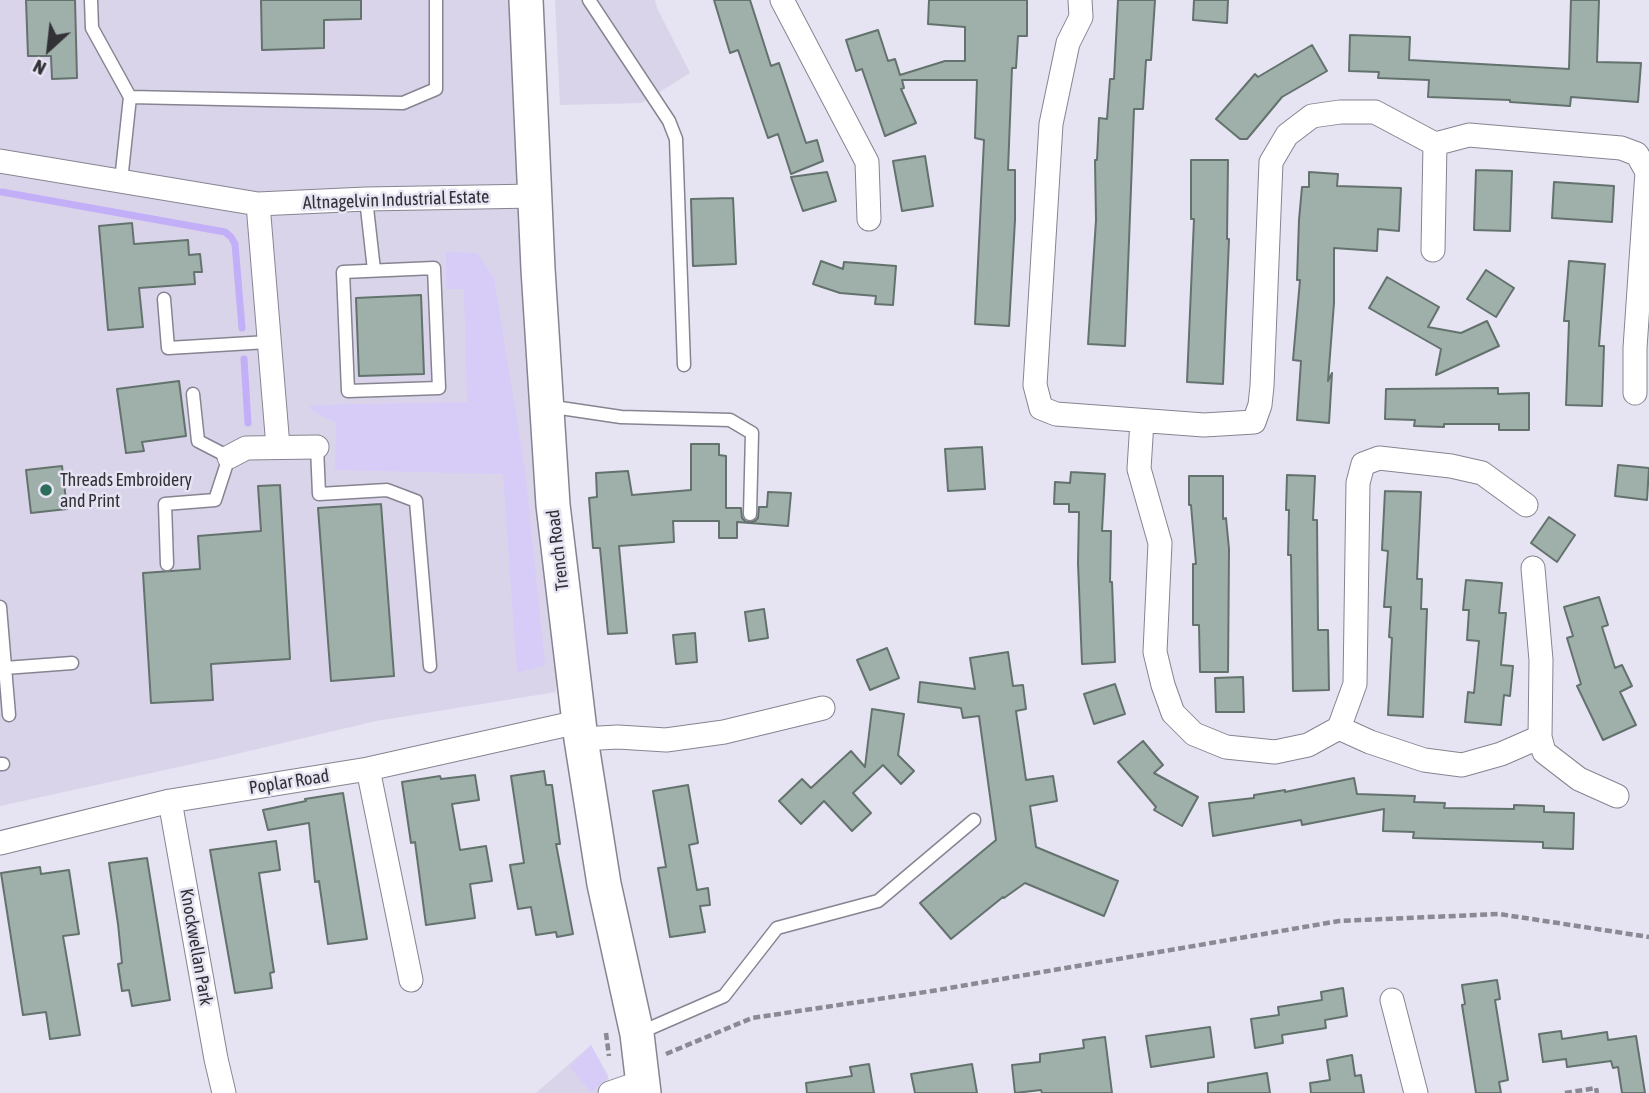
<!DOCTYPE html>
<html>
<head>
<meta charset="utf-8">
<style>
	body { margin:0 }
	#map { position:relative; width:1649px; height:1093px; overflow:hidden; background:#e6e3f2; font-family:"Asap Condensed",sans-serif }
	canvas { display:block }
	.north { position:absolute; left:14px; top:14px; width:70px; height:70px; -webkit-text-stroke:5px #e6e3f2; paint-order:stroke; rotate:207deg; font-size:19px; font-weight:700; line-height:28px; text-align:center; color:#323136 }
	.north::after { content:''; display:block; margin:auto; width:24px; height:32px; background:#323136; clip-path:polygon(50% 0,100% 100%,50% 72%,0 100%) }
</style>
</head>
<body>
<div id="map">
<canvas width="1649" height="1093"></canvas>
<div class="north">N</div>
</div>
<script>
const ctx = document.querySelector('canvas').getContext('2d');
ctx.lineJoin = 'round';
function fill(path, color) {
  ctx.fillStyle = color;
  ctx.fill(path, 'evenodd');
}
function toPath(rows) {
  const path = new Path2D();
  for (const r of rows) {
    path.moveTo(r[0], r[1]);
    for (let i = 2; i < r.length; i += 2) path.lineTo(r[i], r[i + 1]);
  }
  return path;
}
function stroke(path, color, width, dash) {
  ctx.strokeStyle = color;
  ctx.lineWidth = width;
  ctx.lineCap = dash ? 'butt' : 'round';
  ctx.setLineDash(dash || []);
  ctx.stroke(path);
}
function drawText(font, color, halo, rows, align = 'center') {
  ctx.font = font + ' "Asap Condensed",sans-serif';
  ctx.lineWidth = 5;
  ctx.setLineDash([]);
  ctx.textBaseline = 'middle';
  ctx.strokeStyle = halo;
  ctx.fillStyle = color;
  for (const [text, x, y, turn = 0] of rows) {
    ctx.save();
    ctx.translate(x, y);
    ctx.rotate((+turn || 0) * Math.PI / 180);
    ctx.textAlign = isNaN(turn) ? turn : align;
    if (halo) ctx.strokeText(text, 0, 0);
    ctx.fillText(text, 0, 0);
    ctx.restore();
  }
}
const built = toPath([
	[0,0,511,0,553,505,556,692,376,721,215,759,0,806],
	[555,0,655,0,657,8,690,73,642,103,560,105],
	[591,1045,608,1075,610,1093,536,1093]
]);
const green = toPath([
	[446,252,477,253,494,278,525,470,545,665,517,673,503,474,335,470,336,423,310,409,311,405,467,402,464,289,446,289],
	[591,1045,608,1078,591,1092,570,1067]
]);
const stream = toPath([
	[2,192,225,232,231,237,235,244,242,328],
	[244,359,248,423]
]);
const building = toPath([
	[26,0,75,0,77,78,52,79,51,56,28,56,26,0],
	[261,0,361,0,361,19,324,20,324,48,262,50,261,0],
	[714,0,750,0,771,66,779,63,806,143,817,140,823,161,791,174,778,134,768,138,738,50,730,53,714,0],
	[929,0,1027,0,1027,36,1018,36,1016,68,1012,68,1008,170,1015,170,1015,220,1009,326,975,324,984,140,975,138,977,80,902,80,904,88,901,89,916,123,885,136,862,69,856,71,846,40,878,30,888,61,895,59,900,75,945,61,965,61,965,27,928,24,929,0],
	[1118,0,1155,0,1151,60,1146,60,1143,109,1134,109,1125,346,1088,344,1096,220,1095,160,1097,160,1099,118,1107,119,1110,79,1114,79,1118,0],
	[1194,0,1228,0,1227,23,1193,20,1194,0],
	[1571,0,1599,0,1597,62,1641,63,1638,102,1571,97,1570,106,1510,102,1510,100,1428,97,1429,80,1378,78,1379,72,1349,71,1350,35,1410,37,1409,60,1569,69,1571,0],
	[1312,45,1327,71,1282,97,1247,139,1240,139,1216,119,1255,74,1258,77,1312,45],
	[925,156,933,206,902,211,893,161,925,156],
	[1191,160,1228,160,1227,239,1229,239,1223,384,1187,382,1194,219,1191,219,1191,160],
	[1476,170,1512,171,1510,231,1474,230,1476,170],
	[827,172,836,201,803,211,791,177,827,172],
	[1309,172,1338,174,1337,186,1401,188,1399,231,1378,229,1377,251,1334,248,1334,303,1328,381,1332,373,1329,423,1297,420,1301,361,1293,360,1300,280,1297,280,1299,220,1302,187,1309,187,1309,172],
	[1554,182,1614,186,1612,222,1552,218,1554,182],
	[733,198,736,264,693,266,691,199,733,198],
	[132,223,134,244,188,240,189,255,200,254,202,272,194,272,195,284,139,288,143,327,108,330,99,226,132,223],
	[821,261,843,269,844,262,896,266,893,305,875,304,876,296,840,293,813,284,821,261],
	[1569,261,1605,264,1599,346,1604,346,1602,406,1566,405,1569,321,1564,321,1569,261],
	[1486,270,1514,288,1496,317,1467,299,1486,270],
	[1387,277,1439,307,1428,327,1461,333,1487,321,1499,346,1436,375,1441,349,1369,308,1387,277],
	[421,295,424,374,359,376,356,298,421,295],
	[179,381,186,436,142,442,144,451,126,453,117,389,179,381],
	[1498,388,1498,394,1529,393,1529,430,1499,430,1499,424,1444,424,1444,427,1414,426,1415,420,1385,419,1386,389,1498,388],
	[691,444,719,444,719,455,726,456,726,508,741,508,742,518,746,522,755,521,758,518,759,507,767,507,768,492,791,493,788,526,737,522,737,538,719,538,719,521,673,521,674,542,619,546,627,633,608,634,600,548,593,548,589,498,597,497,596,473,628,471,632,495,691,490,691,444],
	[982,447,985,489,948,491,945,449,982,447],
	[1618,465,1649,468,1647,500,1615,496,1618,465],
	[62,466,67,509,31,513,26,470,62,466],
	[1071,472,1105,474,1102,531,1111,531,1110,582,1112,582,1115,662,1082,664,1078,563,1079,512,1069,512,1069,504,1054,504,1055,482,1070,483,1071,472],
	[1287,475,1315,476,1313,520,1317,520,1318,630,1328,630,1329,690,1293,691,1291,555,1288,555,1289,510,1286,510,1287,475],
	[1189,476,1223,476,1223,519,1226,518,1229,549,1228,672,1200,672,1199,625,1193,625,1193,564,1196,564,1191,505,1189,505,1189,476],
	[280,485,290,659,211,664,213,700,151,703,143,573,200,569,198,536,261,531,258,486,280,485],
	[1385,491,1421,492,1417,579,1422,579,1421,609,1427,609,1423,717,1388,715,1392,638,1389,637,1391,607,1384,607,1388,551,1382,550,1385,491],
	[381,504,394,676,331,681,318,508,381,504],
	[1549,517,1575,535,1557,562,1531,543,1549,517],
	[1466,580,1502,583,1499,613,1506,613,1501,665,1513,666,1510,696,1504,695,1501,725,1465,722,1468,692,1474,693,1479,641,1467,640,1469,610,1463,610,1466,580],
	[1599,597,1608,625,1602,627,1615,668,1622,665,1632,686,1620,692,1636,725,1603,740,1577,686,1581,684,1567,638,1573,636,1564,607,1599,597],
	[764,609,768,638,749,641,745,612,764,609],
	[695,633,697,662,676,664,673,635,695,633],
	[887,648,899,678,870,690,857,660,887,648],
	[1008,652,1013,686,1023,685,1026,709,1016,711,1026,780,1053,776,1057,801,1030,806,1036,847,1118,881,1104,916,1025,883,1004,898,1003,897,951,939,920,903,996,840,979,716,963,718,961,708,918,702,920,682,975,689,970,658,1008,652],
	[1243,677,1244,712,1216,712,1215,678,1243,677],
	[1115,684,1125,714,1094,724,1084,694,1115,684],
	[872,709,904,714,898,755,914,771,901,784,883,765,853,793,871,813,852,831,824,801,801,824,779,801,802,779,811,788,851,751,865,767,872,709],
	[1143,741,1163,765,1154,773,1198,797,1182,826,1154,810,1156,807,1118,762,1143,741],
	[544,771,546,785,552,785,560,844,556,844,573,934,557,937,556,932,536,935,531,907,518,909,510,865,524,863,511,776,544,771],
	[475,775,479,800,452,804,460,850,486,846,492,881,470,884,475,918,426,925,415,842,411,843,402,782,440,776,441,779,475,775],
	[1354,778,1357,794,1415,796,1414,802,1445,803,1444,808,1514,809,1514,805,1544,806,1544,812,1574,813,1573,849,1543,848,1543,842,1413,838,1414,832,1383,831,1384,809,1302,825,1301,820,1213,836,1209,803,1254,798,1254,795,1285,790,1285,792,1354,778],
	[688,785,698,843,689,845,697,890,708,888,710,905,700,906,705,932,670,937,658,868,666,867,653,791,688,785],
	[343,793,367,939,328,944,319,881,315,882,309,823,268,830,263,810,306,801,305,799,343,793],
	[276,841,280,870,259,873,274,972,270,973,272,988,235,993,210,850,276,841],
	[147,858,170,1000,132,1006,129,990,122,991,118,964,122,963,118,924,109,863,147,858],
	[40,867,41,874,69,870,79,934,63,936,80,1035,50,1039,46,1012,23,1015,1,873,40,867],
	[1497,980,1500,999,1495,1000,1508,1080,1499,1082,1501,1093,1476,1093,1462,1005,1465,1004,1462,985,1497,980],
	[1343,988,1347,1016,1325,1020,1326,1028,1282,1035,1283,1043,1255,1048,1251,1019,1279,1015,1278,1007,1322,1000,1321,992,1343,988],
	[1210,1027,1214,1057,1151,1067,1146,1036,1210,1027],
	[1561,1031,1562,1039,1607,1032,1608,1040,1636,1036,1645,1093,1622,1093,1618,1067,1613,1068,1611,1061,1567,1067,1566,1059,1543,1062,1539,1034,1561,1031],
	[1105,1037,1112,1093,1042,1093,1041,1090,1015,1093,1012,1065,1040,1062,1040,1054,1084,1048,1083,1040,1105,1037],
	[1352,1055,1355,1076,1361,1075,1364,1093,1311,1093,1310,1083,1330,1080,1327,1060,1352,1055],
	[869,1064,874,1093,807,1093,806,1083,852,1076,850,1067,869,1064],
	[972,1064,977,1093,915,1093,911,1074,972,1064],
	[1267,1073,1270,1093,1208,1093,1208,1083,1267,1073]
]);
const path = toPath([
	[606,1033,609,1056],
	[666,1054,752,1018,932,991,1339,921,1499,914,1649,937],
	[1565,1093,1596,1088,1597,1093]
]);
const lane = toPath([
	[91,0,92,28,130,97,121,181],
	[589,0,669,121,676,139,684,365],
	[130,97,403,103,436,89,436,0],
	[366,199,374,270],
	[434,268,439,388,348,391,343,272,434,268],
	[164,299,168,348,268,342],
	[547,406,621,417,730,420,752,433,750,514],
	[317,447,319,494,387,490,416,501,430,666],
	[167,564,165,504,215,500,229,457,198,441,193,394],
	[0,607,9,715],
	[5,668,72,663],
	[0,764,3,764],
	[639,1033,724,996,777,928,878,901,974,820]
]);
const street = toPath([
	[782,0,867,162,869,219],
	[1080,0,1081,17,1068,43,1051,124,1035,385,1041,408,1056,414,1204,425,1254,422,1260,405,1262,386,1271,162,1287,135,1312,116,1340,112,1375,112,1435,144,1469,135,1621,148,1637,154,1647,172,1635,348,1635,393],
	[0,161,258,204,366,199,535,196],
	[258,204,278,447],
	[1433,250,1435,144],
	[1142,421,1139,469,1160,543,1155,652,1163,685,1173,713,1194,734,1226,747,1275,752,1308,745,1339,728,1355,684,1358,483,1363,464,1379,458,1451,466,1482,473,1526,505],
	[229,457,246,448,317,447],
	[1533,568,1541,660,1540,737,1544,752,1579,779,1617,796],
	[1339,728,1370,742,1424,760,1462,765,1501,754,1540,737],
	[581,739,618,737,666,740,724,732,823,708],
	[368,769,411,980],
	[170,801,216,1059,224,1093],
	[0,843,170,801,368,769,578,722],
	[1392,1000,1416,1093],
	[610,1093,642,1082]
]);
const secondary = toPath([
	[526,0,538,269,553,505,581,739,604,884,637,1034,644,1093]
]);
const markers = [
	[46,490,7,"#2d6d5b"]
];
const streetNames = [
	["Altnagelvin Industrial Estate",396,200,-2],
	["Trench Road",558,550,-97],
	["Poplar Road",289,782,-9],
	["Knockwellan Park",196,947,80]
];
const poiNames = [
	["Threads Embroidery",60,480],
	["and Print",60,501]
];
fill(built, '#d9d4ea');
fill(green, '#d7ccf8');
stroke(stream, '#c3aff8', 7);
fill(building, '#9fb0aa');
stroke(building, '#63726d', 2);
stroke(lane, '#878491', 15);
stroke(street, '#878491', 25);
stroke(secondary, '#878491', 36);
stroke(path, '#8b8993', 4.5, [7, 3.5]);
stroke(lane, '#fff', 12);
stroke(street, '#fff', 23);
stroke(secondary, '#fff', 33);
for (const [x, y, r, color] of markers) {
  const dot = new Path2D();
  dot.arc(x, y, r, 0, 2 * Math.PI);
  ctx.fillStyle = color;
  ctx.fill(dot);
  stroke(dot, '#e6e3f2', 2.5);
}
drawText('18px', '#323136', '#e6e3f2', streetNames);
drawText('18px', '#323136', '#e6e3f2', poiNames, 'left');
</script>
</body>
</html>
